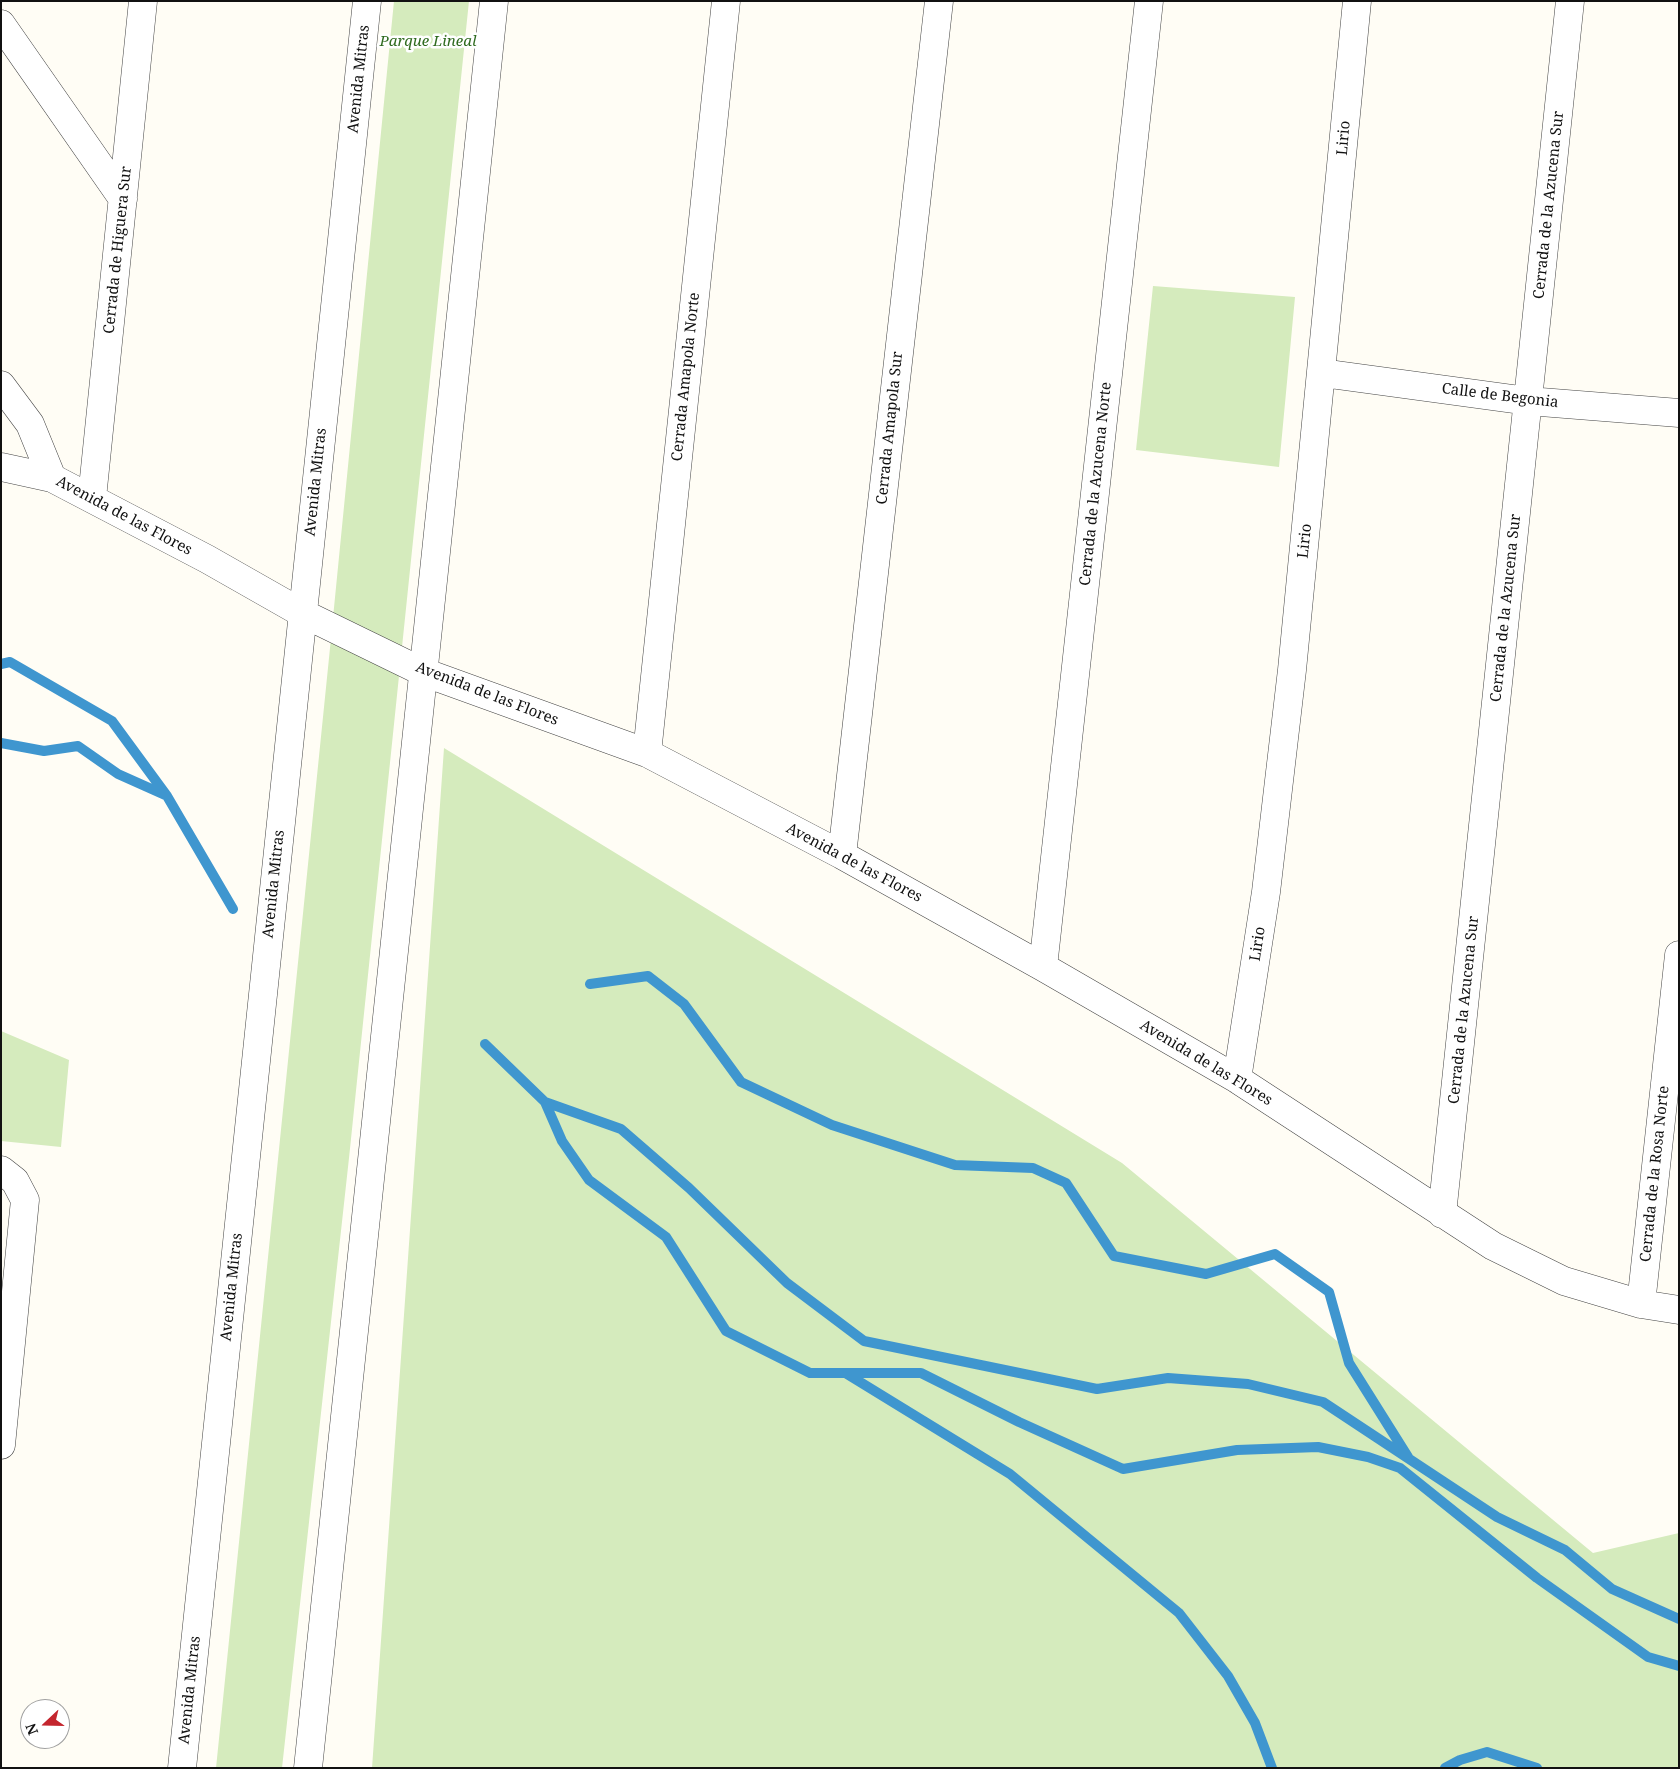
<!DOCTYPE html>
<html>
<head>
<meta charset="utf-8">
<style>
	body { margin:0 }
	#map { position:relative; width:1680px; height:1769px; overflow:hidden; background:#fffdf5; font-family:"Noto Serif",serif }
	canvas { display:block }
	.frame { position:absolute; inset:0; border:2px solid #111; pointer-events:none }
	.north { position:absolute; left:20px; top:1699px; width:50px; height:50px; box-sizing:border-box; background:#fff; border:1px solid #a0a0a0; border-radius:50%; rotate:249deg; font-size:14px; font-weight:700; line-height:20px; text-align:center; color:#111 }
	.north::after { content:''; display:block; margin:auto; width:18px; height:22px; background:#c4262e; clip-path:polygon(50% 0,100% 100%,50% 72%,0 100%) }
</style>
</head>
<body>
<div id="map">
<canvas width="1680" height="1769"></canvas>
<div class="frame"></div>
<div class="north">N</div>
</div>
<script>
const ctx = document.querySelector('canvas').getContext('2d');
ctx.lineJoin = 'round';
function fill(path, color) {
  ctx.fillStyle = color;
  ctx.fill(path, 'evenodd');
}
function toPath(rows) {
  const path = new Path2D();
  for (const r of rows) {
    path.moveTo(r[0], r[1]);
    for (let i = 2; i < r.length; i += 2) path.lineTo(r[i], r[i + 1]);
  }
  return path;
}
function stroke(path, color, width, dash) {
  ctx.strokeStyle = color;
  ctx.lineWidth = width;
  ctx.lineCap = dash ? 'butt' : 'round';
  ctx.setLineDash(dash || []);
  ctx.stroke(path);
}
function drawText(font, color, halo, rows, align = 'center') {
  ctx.font = font + ' "Noto Serif",serif';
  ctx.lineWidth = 5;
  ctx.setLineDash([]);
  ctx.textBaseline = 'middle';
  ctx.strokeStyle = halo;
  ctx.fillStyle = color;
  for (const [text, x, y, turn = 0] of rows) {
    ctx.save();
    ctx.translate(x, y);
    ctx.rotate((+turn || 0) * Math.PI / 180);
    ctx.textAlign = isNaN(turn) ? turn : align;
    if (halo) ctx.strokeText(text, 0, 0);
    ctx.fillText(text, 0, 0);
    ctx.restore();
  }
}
const green = toPath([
	[394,1,469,1,349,1158,282,1768,216,1768,329,658],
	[1153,286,1295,297,1279,467,1136,450],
	[444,748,1122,1163,1593,1553,1679,1533,1679,1768,372,1768],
	[1,1031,69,1060,61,1147,1,1141]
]);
const stream = toPath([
	[1,664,10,662,112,721,167,796,233,909],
	[1,743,44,751,78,746,118,774,165,795],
	[590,984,648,976,684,1004,741,1082,832,1125,955,1165,1033,1168,1066,1183,1114,1256,1206,1274,1275,1254,1329,1292,1349,1363,1408,1457],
	[485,1044,545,1102,562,1141,589,1180,666,1237,726,1331,810,1373,921,1373,1019,1422,1123,1469,1237,1450,1318,1447,1368,1457,1400,1468,1537,1578,1648,1657,1679,1666],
	[545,1102,621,1129,689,1188,787,1283,864,1341,1097,1389,1168,1378,1248,1384,1323,1402,1497,1517,1565,1550,1612,1589,1679,1619],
	[847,1374,1010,1474,1179,1613,1228,1676,1255,1723,1272,1768],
	[1445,1768,1460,1760,1487,1752,1537,1768]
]);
const minor = toPath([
	[1,24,123,199],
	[1322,373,1528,401,1679,413],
	[1,385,30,424,52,478],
	[1,467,52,478,207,559,302,613,423,672,647,753,842,855,1043,967,1237,1079,1493,1246,1564,1281,1641,1304,1679,1310],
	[92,498,143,1],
	[647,753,726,1],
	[842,855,939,1],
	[1043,967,1149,1],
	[1237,1079,1266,892,1292,670,1357,1],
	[1,1170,15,1181,25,1200,1,1445],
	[1442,1214,1570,1],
	[1641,1304,1679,955],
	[182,1768,367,1],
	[308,1768,494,1]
]);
const parkNames = [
	["Parque Lineal",428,42]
];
const streetNames = [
	["Avenida Mitras",359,79,-84],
	["Lirio",1344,138,-85],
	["Cerrada de la Azucena Sur",1549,205,-84],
	["Cerrada de Higuera Sur",118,250,-84],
	["Cerrada Amapola Norte",686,377,-84],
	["Calle de Begonia",1500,396,7],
	["Cerrada Amapola Sur",890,428,-84],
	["Avenida Mitras",316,482,-84],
	["Cerrada de la Azucena Norte",1096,484,-84],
	["Avenida de las Flores",124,516,28],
	["Lirio",1305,541,-84],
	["Cerrada de la Azucena Sur",1506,608,-84],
	["Avenida de las Flores",487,694,21],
	["Avenida de las Flores",854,863,28],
	["Avenida Mitras",274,884,-84],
	["Lirio",1258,944,-81],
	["Cerrada de la Azucena Sur",1464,1010,-84],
	["Avenida de las Flores",1206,1063,31],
	["Cerrada de la Rosa Norte",1655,1174,-84],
	["Avenida Mitras",232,1287,-84],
	["Avenida Mitras",190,1690,-84]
];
fill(green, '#d5ebbd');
stroke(stream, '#3f96cf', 10);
stroke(minor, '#444', 29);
stroke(minor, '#fff', 28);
drawText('italic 15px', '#2f6b1f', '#fff', parkNames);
drawText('15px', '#111', '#fff', streetNames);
</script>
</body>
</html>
